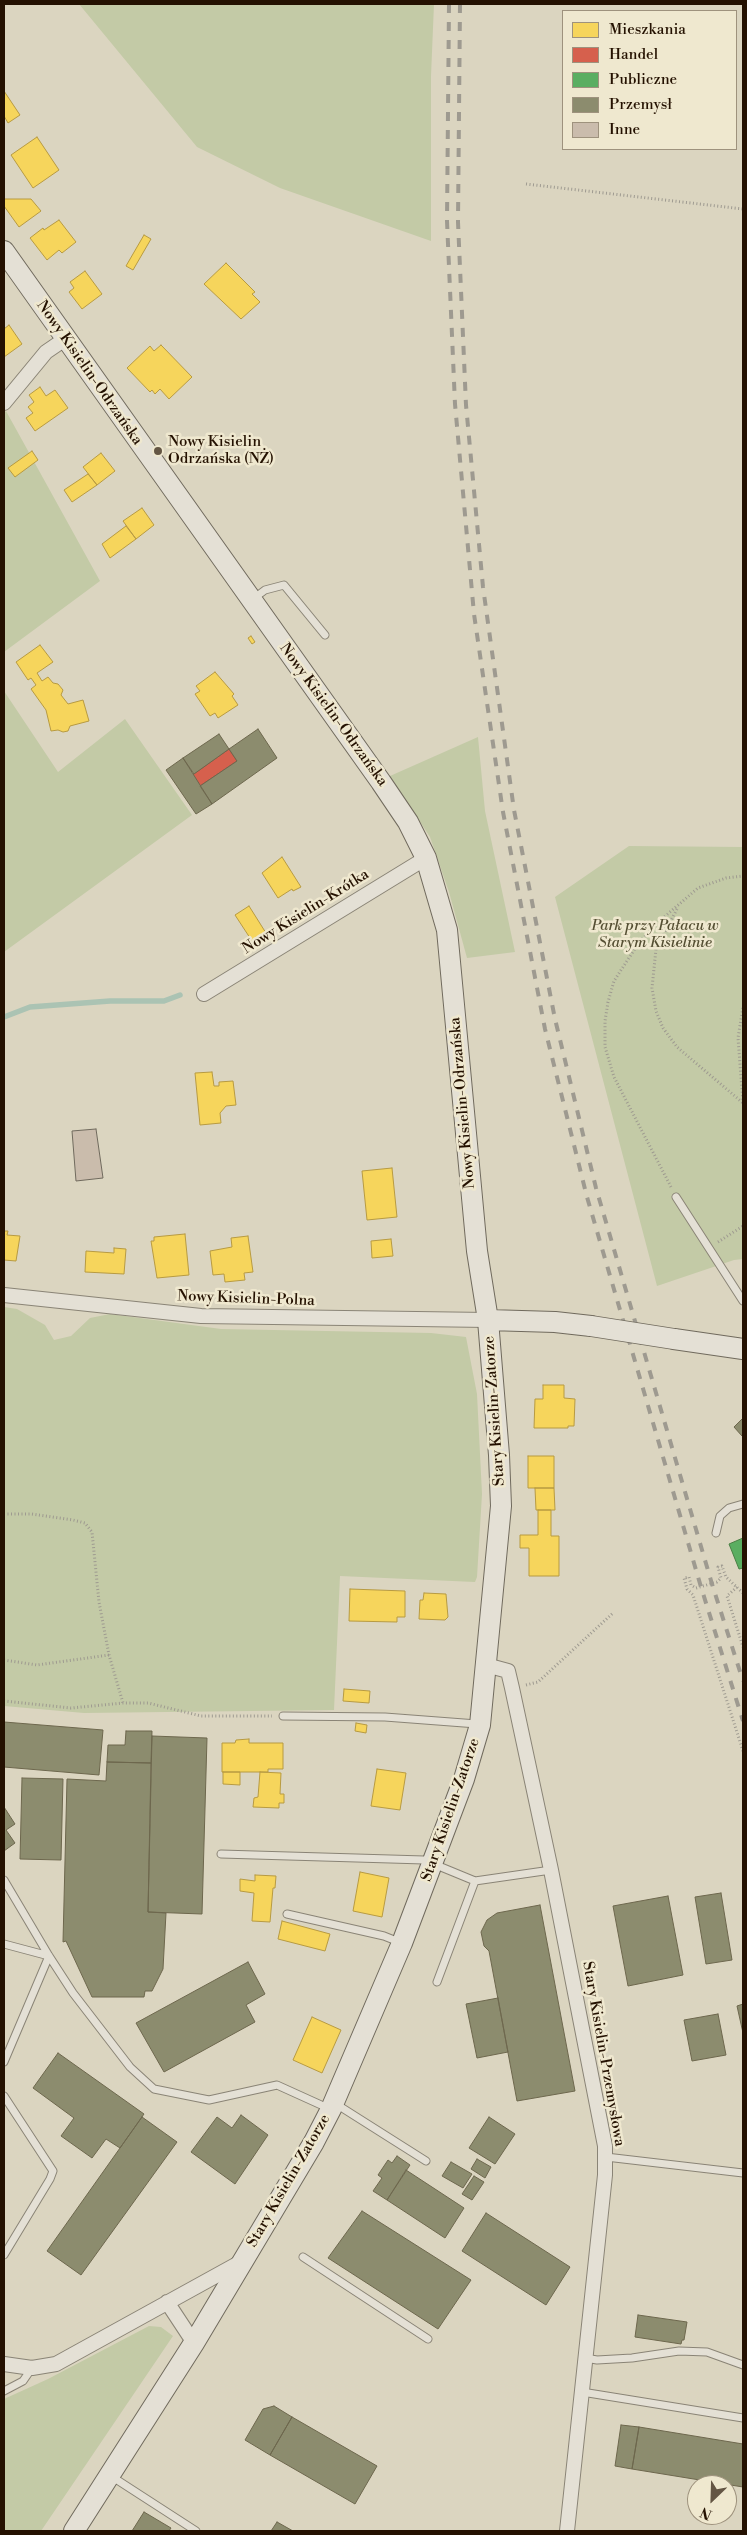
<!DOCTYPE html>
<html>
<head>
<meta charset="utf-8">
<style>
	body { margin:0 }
	#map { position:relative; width:747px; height:2535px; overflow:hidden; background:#dbd5c0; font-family:"Libre Bodoni",serif }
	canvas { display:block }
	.frame { position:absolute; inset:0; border:5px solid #241101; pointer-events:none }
	.legend { position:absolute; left:562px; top:10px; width:175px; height:140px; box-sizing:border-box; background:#efe8cf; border:1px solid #9e927d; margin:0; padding:6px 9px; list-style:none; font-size:15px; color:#241101 }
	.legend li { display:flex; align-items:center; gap:10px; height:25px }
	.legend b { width:25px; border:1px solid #9e927d }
	.north { position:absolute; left:687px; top:2475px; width:50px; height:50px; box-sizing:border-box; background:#efe8cf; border:1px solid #9e927d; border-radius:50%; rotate:204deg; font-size:14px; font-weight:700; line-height:20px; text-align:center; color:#241101 }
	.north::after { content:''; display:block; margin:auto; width:18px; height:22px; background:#645644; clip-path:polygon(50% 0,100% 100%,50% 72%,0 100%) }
</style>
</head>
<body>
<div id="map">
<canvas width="747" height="2535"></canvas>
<div class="frame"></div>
<ul class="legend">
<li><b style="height:14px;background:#f6d55c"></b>Mieszkania</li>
<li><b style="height:14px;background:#d6604d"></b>Handel</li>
<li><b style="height:14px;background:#5aae61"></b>Publiczne</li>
<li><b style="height:14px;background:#8c8c6e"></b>Przemysł</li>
<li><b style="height:14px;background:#cabcac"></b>Inne</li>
</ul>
<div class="north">N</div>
</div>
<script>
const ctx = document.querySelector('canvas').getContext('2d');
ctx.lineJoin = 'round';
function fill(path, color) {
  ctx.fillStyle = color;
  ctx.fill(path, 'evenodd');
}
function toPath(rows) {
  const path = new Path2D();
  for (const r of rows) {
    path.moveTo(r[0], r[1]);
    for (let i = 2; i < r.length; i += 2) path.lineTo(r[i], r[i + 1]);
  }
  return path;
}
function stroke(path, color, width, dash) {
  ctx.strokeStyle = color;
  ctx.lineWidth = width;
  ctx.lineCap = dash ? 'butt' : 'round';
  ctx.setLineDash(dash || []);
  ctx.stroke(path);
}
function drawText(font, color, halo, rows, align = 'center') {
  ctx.font = font + ' "Libre Bodoni",serif';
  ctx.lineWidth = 5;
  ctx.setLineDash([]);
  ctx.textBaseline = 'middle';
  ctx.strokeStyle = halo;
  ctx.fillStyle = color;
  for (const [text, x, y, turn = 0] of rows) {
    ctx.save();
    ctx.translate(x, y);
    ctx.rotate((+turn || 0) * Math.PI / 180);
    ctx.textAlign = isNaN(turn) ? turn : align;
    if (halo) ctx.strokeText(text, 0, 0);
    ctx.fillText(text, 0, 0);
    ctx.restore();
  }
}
const green = toPath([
	[79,4,434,4,431,76,431,241,280,188,197,147],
	[6,411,100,581,4,652,4,413],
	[4,691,58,772,125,719,192,815,4,952],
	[478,737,485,811,515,952,467,958,449,892,430,837,390,776],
	[629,846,743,847,743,1259,734,1260,657,1286,555,897],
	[4,1307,17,1309,45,1325,54,1340,71,1336,90,1318,110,1314,221,1329,431,1333,466,1337,477,1394,482,1494,477,1577,475,1582,340,1576,334,1710,84,1713,4,1706],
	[149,2326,161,2327,173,2336,41,2531,4,2531,4,2399,48,2379]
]);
const homes = toPath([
	[4,91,20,115,8,123,4,116,4,91],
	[37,137,59,170,33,188,11,155,37,137],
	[4,199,31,199,41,211,19,227,4,206,4,199],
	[59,220,76,242,62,253,59,250,47,260,30,238,43,228,44,230,59,220],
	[144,235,151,239,133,270,126,266,144,235],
	[226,263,255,292,252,294,260,302,241,319,204,284,226,263],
	[85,271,102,294,82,309,69,292,74,288,70,282,85,271],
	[9,325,22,344,4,357,4,329,9,325],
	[161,345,192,377,169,399,160,389,155,394,152,390,150,392,127,368,150,346,154,351,161,345],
	[40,387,46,396,55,390,68,408,35,431,26,418,33,413,28,407,34,402,29,395,40,387],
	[32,451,38,460,15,477,8,468,32,451],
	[101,453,115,471,97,485,83,467,101,453],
	[88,474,97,485,72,502,64,490,88,474],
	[142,508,154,525,136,539,123,521,142,508],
	[126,526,136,539,110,558,102,544,126,526],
	[251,636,255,642,252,644,248,638,251,636],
	[40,645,53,662,37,673,42,681,48,677,53,683,58,684,63,690,61,695,68,704,83,700,89,721,70,726,68,731,63,732,58,730,51,731,46,710,31,689,36,685,31,678,28,680,16,662,40,645],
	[215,672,234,694,232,696,238,705,218,718,215,713,210,716,195,694,200,691,196,686,215,672],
	[282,857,301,887,293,891,292,889,278,898,262,873,282,857],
	[249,906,266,933,252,941,235,915,249,906],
	[212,1072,214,1086,219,1086,219,1082,233,1081,236,1105,226,1106,220,1113,221,1123,200,1125,195,1073,212,1072],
	[392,1168,397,1217,367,1220,362,1171,392,1168],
	[4,1231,8,1231,7,1235,20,1236,16,1261,4,1260,4,1263,4,1231],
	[185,1234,189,1275,157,1278,151,1241,154,1241,154,1237,185,1234],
	[248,1236,253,1272,244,1273,245,1280,225,1282,224,1274,213,1275,210,1251,232,1247,231,1238,248,1236],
	[391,1239,393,1256,372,1258,371,1241,391,1239],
	[114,1248,126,1249,124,1274,85,1272,86,1251,114,1253,114,1248],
	[543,1385,564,1385,564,1398,575,1399,574,1426,568,1426,568,1428,534,1428,535,1399,543,1399,543,1385],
	[528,1456,554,1456,554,1488,528,1488,528,1456],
	[535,1488,554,1488,555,1510,536,1510,535,1488],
	[538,1510,551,1510,551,1536,559,1536,559,1576,529,1576,529,1548,520,1548,520,1535,538,1535,538,1510],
	[350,1589,405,1591,405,1617,397,1617,397,1622,349,1621,350,1589],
	[424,1593,446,1594,448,1617,445,1620,419,1619,420,1600,423,1600,424,1593],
	[344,1689,370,1691,369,1703,343,1701,344,1689],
	[356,1723,367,1725,366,1733,355,1731,356,1723],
	[249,1739,249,1743,283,1743,283,1769,268,1769,268,1772,222,1772,222,1743,235,1743,236,1740,249,1739],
	[377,1769,406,1773,400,1810,371,1806,377,1769],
	[223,1772,240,1772,240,1785,223,1784,223,1772],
	[260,1772,281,1773,280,1794,284,1794,284,1803,279,1803,279,1808,253,1807,254,1798,258,1797,260,1772],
	[360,1872,389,1878,382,1917,353,1911,360,1872],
	[255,1875,276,1876,275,1888,273,1888,270,1922,252,1921,254,1893,240,1891,240,1879,255,1881,255,1875],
	[282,1921,330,1934,325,1951,278,1939,282,1921],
	[312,2017,341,2030,322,2073,293,2060,312,2017]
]);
const shops = toPath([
	[229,749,237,761,200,786,192,775,229,749]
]);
const public = toPath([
	[743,1538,743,1568,739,1569,729,1544,743,1538]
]);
const industry = toPath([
	[258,729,277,758,212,804,200,786,237,761,229,749,258,729],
	[219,734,229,749,194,774,183,758,219,734],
	[183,758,212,804,196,814,166,770,183,758],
	[743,1418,743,1435,742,1436,734,1427,743,1418],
	[4,1722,103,1730,99,1775,4,1767,4,1722],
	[126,1731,152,1731,151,1763,107,1762,108,1745,125,1745,126,1731],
	[152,1736,207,1738,202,1914,148,1912,152,1736],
	[107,1762,151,1763,148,1912,166,1913,163,1969,152,1991,145,1991,144,1997,92,1997,66,1941,63,1942,67,1779,106,1781,107,1762],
	[22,1778,63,1779,61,1860,20,1859,22,1778],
	[4,1807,15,1824,6,1830,15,1843,4,1851,4,1807],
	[721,1893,732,1960,706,1964,695,1897,721,1893],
	[668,1896,683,1975,628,1986,613,1906,668,1896],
	[540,1905,575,2091,517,2101,489,1951,484,1946,481,1932,487,1920,497,1913,540,1905],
	[248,1962,265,1994,246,2005,255,2022,164,2072,136,2023,248,1962],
	[498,1998,508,2052,477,2058,466,2004,498,1998],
	[743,2004,743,2033,737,2006,743,2004],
	[718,2014,726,2055,692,2061,684,2020,718,2014],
	[58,2053,144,2114,120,2148,106,2139,92,2158,61,2136,74,2118,33,2088,58,2053],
	[241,2115,268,2135,235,2184,191,2152,217,2117,232,2128,241,2115],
	[142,2117,177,2142,81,2275,47,2251,142,2117],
	[489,2117,515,2134,495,2164,469,2148,489,2117],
	[397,2156,410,2165,387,2200,373,2191,382,2178,378,2175,388,2160,392,2163,397,2156],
	[477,2159,491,2167,485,2178,471,2169,477,2159],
	[451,2162,472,2174,463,2188,442,2176,451,2162],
	[406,2170,464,2208,445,2238,387,2200,406,2170],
	[474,2176,484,2182,472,2200,462,2194,474,2176],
	[362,2211,471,2280,438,2329,328,2258,362,2211],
	[486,2213,570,2267,546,2305,462,2251,486,2213],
	[638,2315,687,2322,684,2340,682,2340,681,2344,635,2337,638,2315],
	[274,2406,292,2417,270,2455,245,2440,263,2409,274,2406],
	[292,2417,377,2466,355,2504,270,2455,292,2417],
	[621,2425,639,2427,632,2469,615,2466,621,2425],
	[639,2427,743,2444,743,2487,632,2469,639,2427],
	[144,2512,171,2528,169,2531,132,2531,144,2512],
	[277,2522,293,2531,271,2531,277,2522]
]);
const stream = toPath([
	[4,1017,30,1007,110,1001,164,1001,180,995]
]);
const building = toPath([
	[96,1129,103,1178,76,1181,72,1131,96,1129]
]);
const path = toPath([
	[526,184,743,209],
	[677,909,656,949,652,988,656,1011,663,1028,677,1047,743,1103],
	[743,1103,738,1038,743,1007],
	[671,1187,614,1077,605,1047,605,1021,608,1002,614,981,638,944,656,924,698,888,726,878,743,876],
	[718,1242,743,1226],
	[4,1514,32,1514,73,1520,85,1523,92,1532,99,1602,109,1655,123,1703],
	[737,1587,727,1596,743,1647],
	[743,1593,726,1577,722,1566,718,1567,721,1578,717,1582,696,1588,691,1585,689,1577,684,1578,687,1589,693,1595,743,1751],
	[4,1660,37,1665,109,1655],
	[526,1685,538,1682,613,1613],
	[4,1701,71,1708,123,1703,148,1703,201,1716,272,1716]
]);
const lane = toPath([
	[253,599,265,590,284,585,325,635],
	[676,1197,743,1301],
	[716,1533,720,1516,729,1508,743,1504],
	[283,1716,385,1717,477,1724],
	[221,1854,424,1860,475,1881],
	[4,1880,49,1956],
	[287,1914,384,1936,399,1942],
	[4,1944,49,1956],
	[437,1982,475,1881,551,1870],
	[4,2062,49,1956,73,1993,130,2067,154,2089,209,2100,277,2085,330,2109],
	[4,2096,53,2171,50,2179,4,2255],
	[336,2104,426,2161],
	[606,2157,743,2173],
	[303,2257,428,2339],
	[585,2358,597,2360,632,2358,679,2351,707,2352,743,2365],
	[4,2391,23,2381,32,2368],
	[582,2392,743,2418],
	[111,2476,196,2531]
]);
const street = toPath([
	[4,403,46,352,65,339],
	[204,994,426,858],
	[4,1295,201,1316,488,1320],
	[486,1665,508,1671,512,1688,551,1870,605,2146,605,2175,567,2531],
	[167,2302,194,2343],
	[4,2364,32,2368,56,2364,241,2262]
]);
const secondary = toPath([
	[4,251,381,782,408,822,426,858,447,930,477,1251,488,1320,499,1455,501,1506,480,1725,464,1779,402,1943,331,2109,314,2142,194,2343,74,2531],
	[488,1320,555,1322,591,1326],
	[674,1339,743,1349]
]);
const rail = toPath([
	[449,4,447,221,455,404,474,614,503,812,545,1029,587,1197,701,1587,743,1721],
	[460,4,458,222,466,405,483,587,514,810,555,1019,596,1188,712,1584,743,1681]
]);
const secondaryBridge = toPath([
	[591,1326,674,1339]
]);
const markers = [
	[158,451,5,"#645644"]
];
const streetNames = [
	["Nowy Kisielin-Odrzańska",89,373,55],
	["Nowy Kisielin-Odrzańska",333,715,54],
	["Nowy Kisielin-Krótka",306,912,-32],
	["Nowy Kisielin-Odrzańska",463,1103,-95],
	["Nowy Kisielin-Polna",246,1299,2],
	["Stary Kisielin-Zatorze",495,1411,-94],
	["Stary Kisielin-Zatorze",451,1810,-71],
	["Stary Kisielin-Przemysłowa",603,2054,80],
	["Stary Kisielin-Zatorze",289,2181,-60]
];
const poiNames = [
	["Nowy Kisielin",168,442],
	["Odrzańska (NŻ)",168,459]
];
const parkNames = [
	["Park przy Pałacu w",655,926],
	["Starym Kisielinie",655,943]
];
fill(green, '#c3caa6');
fill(homes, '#f6d55c');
stroke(homes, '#b79a41', 1);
fill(shops, '#d6604d');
stroke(shops, '#a14836', 1);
fill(public, '#5aae61');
stroke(public, '#4a7f44', 1);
fill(industry, '#8c8c6e');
stroke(industry, '#6d674d', 1);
stroke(stream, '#abc3b3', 5.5);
fill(building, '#cabcac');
stroke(building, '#706a5d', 1);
stroke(lane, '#8a8476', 9);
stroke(street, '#8a8476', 16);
stroke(secondary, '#706a5d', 22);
stroke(path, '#9e9a90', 3, [1, 2.5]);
stroke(lane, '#e4e0d5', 7);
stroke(street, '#e4e0d5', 14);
stroke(secondary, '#e4e0d5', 20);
stroke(rail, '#9e9a90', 4, [9, 9]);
stroke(secondaryBridge, '#706a5d', 22, []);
stroke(secondaryBridge, '#e4e0d5', 20);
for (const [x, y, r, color] of markers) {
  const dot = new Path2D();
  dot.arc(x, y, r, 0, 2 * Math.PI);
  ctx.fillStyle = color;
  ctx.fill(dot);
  stroke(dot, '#efe8cf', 2);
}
drawText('15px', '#241101', '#efe8cf', streetNames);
drawText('15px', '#241101', '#efe8cf', poiNames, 'left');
drawText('italic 15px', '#554f33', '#efe8cf', parkNames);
</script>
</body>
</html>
